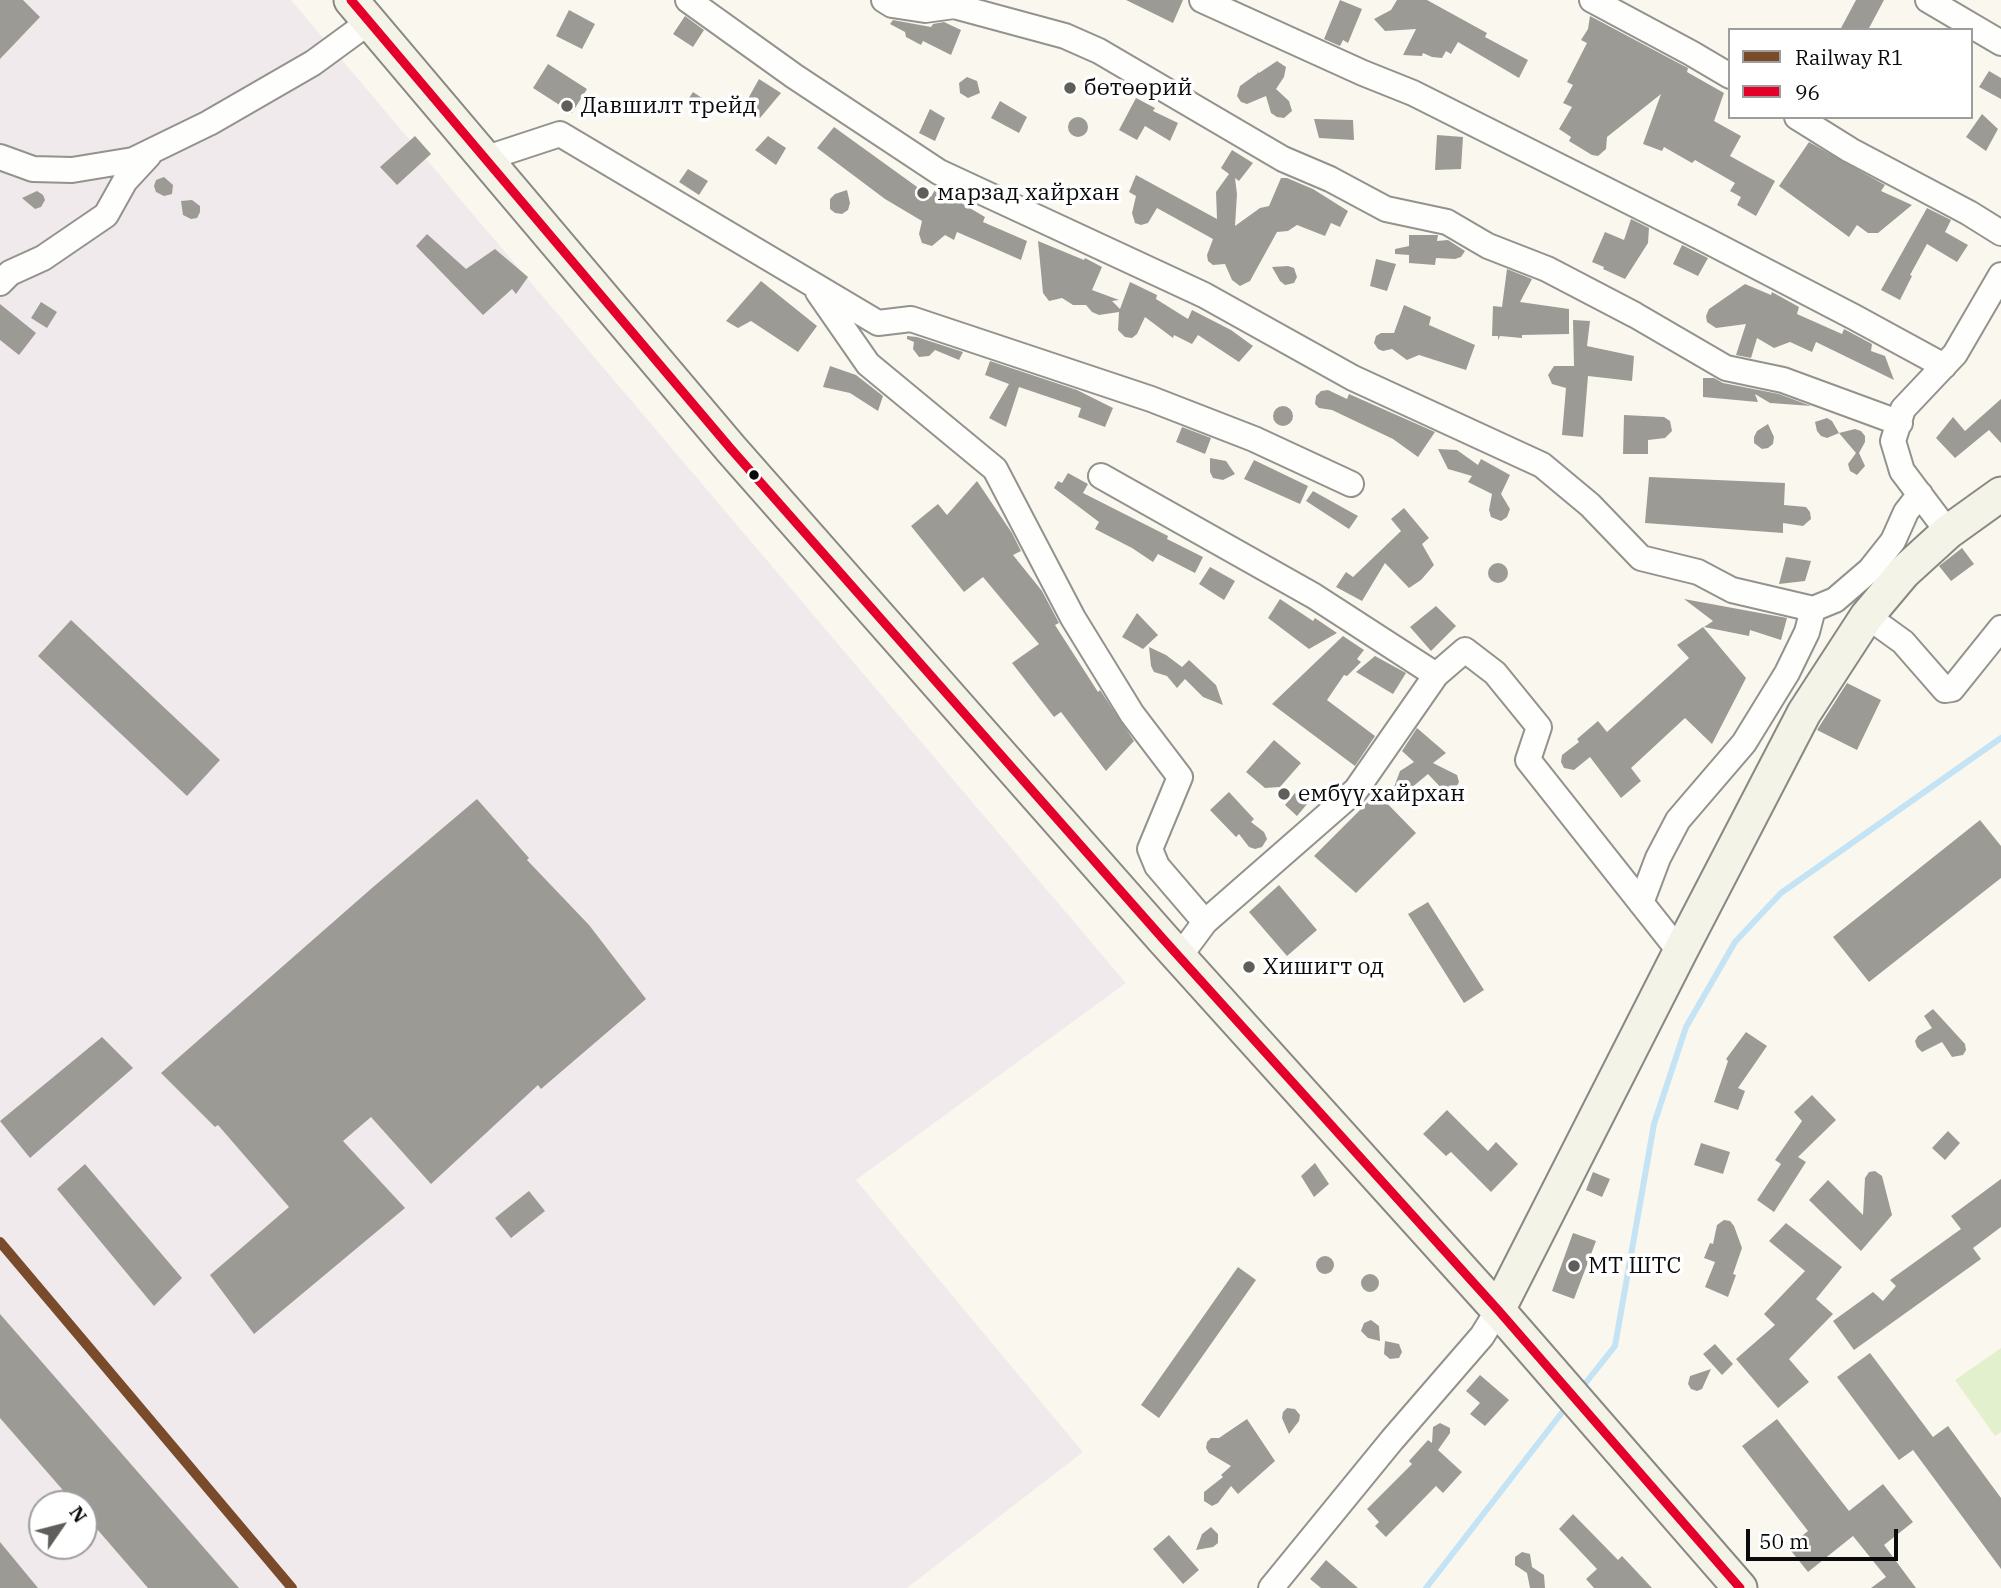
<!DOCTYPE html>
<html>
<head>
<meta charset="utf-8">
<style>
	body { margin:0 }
	#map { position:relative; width:2001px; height:1588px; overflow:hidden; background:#faf8ee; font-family:"IBM Plex Serif",serif }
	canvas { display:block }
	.legend { position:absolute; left:1728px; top:28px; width:245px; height:91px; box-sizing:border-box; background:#fff; border:2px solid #9d9d9d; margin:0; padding:9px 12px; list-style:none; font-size:21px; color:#0b0b0b }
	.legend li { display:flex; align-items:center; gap:14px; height:35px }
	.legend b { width:35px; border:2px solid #9d9d9d }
	.north { position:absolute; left:28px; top:1490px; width:70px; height:70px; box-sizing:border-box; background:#fff; border:2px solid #9d9d9d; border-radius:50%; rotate:55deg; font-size:19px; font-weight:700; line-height:28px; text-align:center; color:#0b0b0b }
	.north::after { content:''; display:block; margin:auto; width:24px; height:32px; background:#5f5e5a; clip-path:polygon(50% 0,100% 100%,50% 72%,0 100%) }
	.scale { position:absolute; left:1746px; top:1529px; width:152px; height:32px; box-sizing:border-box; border:4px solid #0b0b0b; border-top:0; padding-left:9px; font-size:21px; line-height:24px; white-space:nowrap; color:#0b0b0b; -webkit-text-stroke:5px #fff; paint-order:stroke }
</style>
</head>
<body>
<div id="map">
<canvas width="2001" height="1588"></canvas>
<ul class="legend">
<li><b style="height:9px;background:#7a4b2a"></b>Railway R1</li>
<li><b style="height:9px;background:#e4002b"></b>96</li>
</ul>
<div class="north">N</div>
<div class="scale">50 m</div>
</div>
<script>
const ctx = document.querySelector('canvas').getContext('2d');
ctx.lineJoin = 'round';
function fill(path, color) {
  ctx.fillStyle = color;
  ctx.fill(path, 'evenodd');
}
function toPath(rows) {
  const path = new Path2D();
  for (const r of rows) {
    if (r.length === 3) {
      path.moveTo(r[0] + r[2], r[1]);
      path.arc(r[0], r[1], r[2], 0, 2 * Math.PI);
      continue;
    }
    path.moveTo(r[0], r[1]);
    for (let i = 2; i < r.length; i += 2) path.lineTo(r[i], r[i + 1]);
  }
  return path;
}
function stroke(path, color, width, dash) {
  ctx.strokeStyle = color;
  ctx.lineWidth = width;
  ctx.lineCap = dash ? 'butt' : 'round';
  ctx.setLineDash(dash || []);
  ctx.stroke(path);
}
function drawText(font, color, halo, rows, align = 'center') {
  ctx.font = font + ' "IBM Plex Serif",serif';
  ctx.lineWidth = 7;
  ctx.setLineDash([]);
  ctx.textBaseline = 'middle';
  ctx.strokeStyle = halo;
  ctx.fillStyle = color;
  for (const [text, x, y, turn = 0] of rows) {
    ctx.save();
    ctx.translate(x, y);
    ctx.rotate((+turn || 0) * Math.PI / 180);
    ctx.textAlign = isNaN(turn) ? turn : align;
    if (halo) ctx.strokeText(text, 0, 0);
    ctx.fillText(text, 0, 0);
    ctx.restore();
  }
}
const industrial = toPath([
	[0,0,291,0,1126,983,856,1180,1083,1452,907,1588,0,1588],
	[42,1504,84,1504,84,1546,42,1546]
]);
const green = toPath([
	[2001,1348,2001,1432,1995,1436,1955,1380]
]);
const stream = toPath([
	[1580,1390,1615,1346,1654,1124,1686,1027,1735,942,1781,893,2001,738],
	[1426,1588,1567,1406]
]);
const building = toPath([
	[0,0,23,0,40,17,0,59],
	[1126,0,1183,0,1173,23],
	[1340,0,1362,9,1348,43,1343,40,1340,46,1324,39],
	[1397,0,1427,0,1487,33,1485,37,1528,60,1519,78,1458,42,1451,54,1446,51,1442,58,1432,57,1423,53,1422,56,1403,55,1416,29,1385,31,1374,19,1391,10],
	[1856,0,1884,0,1868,30,1840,30],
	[569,10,595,24,582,49,556,36],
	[685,16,704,30,693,47,673,34],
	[1590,16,1684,66,1688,68,1687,72,1724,93,1714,121,1741,136,1730,156,1775,181,1756,216,1737,205,1741,197,1730,191,1735,183,1695,160,1692,163,1664,147,1662,151,1643,144,1661,94,1607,137,1606,149,1598,156,1592,155,1569,141,1571,137,1559,129,1572,107,1563,103,1573,85,1567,82,1587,43,1581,40,1588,29],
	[893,20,931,27,933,24,944,22,961,30,951,55,923,41,921,45,906,37,905,32,890,24],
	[1277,61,1286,67,1284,77,1276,89,1289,101,1292,111,1284,118,1277,117,1271,113,1266,96,1247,104,1241,102,1237,96,1240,86,1258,73,1257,71,1259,73],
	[548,64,587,89,572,113,533,88],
	[1989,71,2001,78,2001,99,1979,87],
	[967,77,977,81,980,93,968,98,960,93,959,83],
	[759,79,781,93,760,118,744,106],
	[693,92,711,104,703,116,685,104],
	[1136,98,1155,108,1153,111,1178,123,1170,141,1145,126,1137,140,1119,130],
	[1000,101,1027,117,1019,133,991,118],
	[930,109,945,118,935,141,919,133],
	[1982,114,1998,129,1986,151,1966,137],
	[1078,127,10],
	[1314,119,1353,120,1354,140,1319,138],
	[834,127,931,197,936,188,985,217,983,222,1027,241,1021,260,957,232,954,240,945,235,932,246,922,243,919,234,922,221,885,199,817,148],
	[1437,135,1463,137,1461,169,1435,170],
	[415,136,431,154,397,185,380,167],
	[768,136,786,148,776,165,755,150],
	[1809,142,1885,185,1881,191,1912,205,1878,233,1868,233,1857,225,1849,237,1779,186],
	[1232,150,1253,163,1239,181,1235,178,1237,194,1235,226,1260,208,1269,206,1281,178,1287,178,1313,189,1348,211,1340,227,1331,223,1325,236,1297,225,1288,231,1277,232,1250,281,1240,286,1232,280,1225,264,1213,265,1208,261,1207,255,1213,239,1157,208,1148,223,1141,225,1135,223,1132,213,1136,196,1129,192,1136,175,1217,219,1216,192,1229,174,1221,168],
	[688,169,708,181,699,195,679,182],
	[164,177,173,185,172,194,164,196,156,192,154,186,156,180],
	[847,190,850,203,848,210,842,214,835,213,830,209,830,199,835,194],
	[37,191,43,195,45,200,41,207,35,209,22,198],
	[192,200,200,206,200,212,197,218,191,219,183,215,181,201],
	[1927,208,1951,220,1945,232,1968,245,1957,262,1927,244,1910,275,1912,276,1900,300,1881,290],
	[1631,219,1649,228,1648,243,1625,279,1603,269,1604,267,1592,262,1605,232,1624,240],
	[427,234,466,269,495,249,528,277,516,294,512,289,483,315,416,246],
	[1409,235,1438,235,1437,241,1448,240,1465,251,1461,257,1455,259,1436,258,1435,265,1409,263,1409,255,1395,254,1395,249,1409,246],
	[1038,241,1084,260,1085,258,1102,267,1092,290,1119,300,1112,301,1120,309,1130,282,1157,295,1156,299,1188,319,1192,310,1231,330,1253,346,1239,362,1198,335,1192,344,1174,335,1173,338,1145,317,1137,334,1132,338,1125,337,1118,330,1119,312,1099,315,1092,312,1086,305,1073,305,1062,298,1049,301,1043,293],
	[1682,245,1708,258,1698,276,1673,264],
	[1376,259,1396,264,1387,291,1370,286],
	[1288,266,1294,268,1297,277,1294,283,1285,285,1280,281,1272,267],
	[1507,269,1532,279,1520,302,1569,309,1569,334,1522,335,1522,338,1500,336,1498,340,1498,336,1492,336,1493,306,1502,307],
	[761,281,817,326,798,352,751,321,738,328,726,321],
	[1745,284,1771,295,1772,292,1799,307,1797,314,1842,334,1844,329,1872,344,1871,351,1885,356,1894,380,1816,342,1812,352,1790,342,1774,348,1757,338,1751,358,1736,355,1746,324,1716,328,1707,322,1706,316,1709,309],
	[41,302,57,312,47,328,31,318],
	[0,304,36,333,19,355,0,340],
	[1404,305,1431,317,1429,325,1475,345,1466,370,1419,355,1407,360,1392,349,1383,351,1378,349,1374,343,1376,336,1381,333,1394,333],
	[1573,320,1590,321,1587,346,1634,356,1632,381,1588,376,1583,437,1562,435,1566,388,1552,384,1548,375,1554,366,1574,366],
	[907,336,917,337,963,352,959,360,935,350,929,356,919,357,913,349,914,342,907,339],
	[990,361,1077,390,1113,408,1105,427,1078,417,1081,408,1019,387,1006,427,989,418,1009,384,985,375],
	[830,366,856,375,883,396,878,411,850,393,823,387],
	[1703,378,1714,378,1723,383,1779,394,1811,406,1770,403,1755,394,1758,402,1703,397],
	[1328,390,1347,399,1349,394,1435,432,1418,457,1393,439,1332,410,1319,408,1315,404,1316,396,1321,391],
	[2001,399,2001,443,1989,430,1955,458,1936,438,1953,417,1965,431],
	[1283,416,10],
	[1624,415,1664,417,1670,421,1672,431,1665,438,1648,440,1648,454,1623,454],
	[1827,418,1832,421,1839,433,1855,429,1861,431,1865,436,1865,442,1859,453,1865,466,1857,475,1850,471,1848,464,1856,453,1839,433,1827,438,1821,436,1817,431,1815,422],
	[1768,424,1774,437,1773,444,1768,448,1762,449,1754,443,1754,437,1757,431],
	[1182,427,1211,438,1205,454,1176,442],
	[1438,449,1457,450,1478,465,1481,459,1510,475,1501,494,1510,509,1507,517,1501,521,1491,517,1489,510,1492,494,1468,482,1472,476,1448,469],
	[1210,458,1226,461,1235,474,1223,480,1213,478,1210,472],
	[1254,460,1308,486,1300,504,1244,479],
	[1068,473,1088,484,1083,493,1168,536,1167,539,1203,557,1195,573,1158,554,1153,562,1132,548,1095,529,1099,522,1054,488,1058,481,1062,483],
	[1649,477,1785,483,1784,505,1806,507,1810,512,1811,519,1803,526,1783,523,1783,533,1645,523],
	[977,481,1012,533,1021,551,1013,555,1042,591,1059,623,1055,625,1098,692,1100,690,1134,741,1106,771,1061,712,1054,717,1012,663,1039,644,983,577,964,592,911,526,938,504,947,515],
	[1313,491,1358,516,1349,529,1306,501],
	[1404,508,1429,538,1422,544,1434,565,1421,580,1409,588,1385,563,1362,601,1336,587,1346,572,1353,577,1401,531,1391,519],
	[1962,548,1974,564,1951,581,1939,566],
	[1786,557,1811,561,1805,581,1779,584],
	[1498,573,10],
	[1210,567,1235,581,1224,600,1199,584],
	[1280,599,1313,621,1315,618,1337,633,1309,649,1268,618],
	[1684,599,1787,618,1781,640,1750,630,1749,636,1704,627,1713,621],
	[1436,606,1456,626,1431,651,1410,627],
	[1137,613,1158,635,1143,649,1122,637],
	[71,620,220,760,187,796,38,656],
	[1703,627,1746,678,1712,744,1685,718,1631,768,1641,781,1621,798,1590,757,1574,770,1564,768,1561,762,1562,755,1579,742,1577,739,1598,721,1607,732,1689,658,1677,645],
	[1343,636,1364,650,1357,659,1361,662,1347,676,1344,675,1327,700,1375,736,1355,766,1272,704],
	[1149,647,1166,655,1182,667,1189,660,1216,685,1223,705,1203,697,1185,679,1177,688,1167,676,1154,672,1151,666],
	[1375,656,1406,673,1393,694,1356,672],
	[1847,683,1881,700,1857,750,1817,730],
	[1417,728,1446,753,1433,763,1457,775,1459,782,1454,791,1445,792,1428,774,1410,789,1393,790,1400,771,1414,762,1402,751],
	[1274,740,1301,763,1280,787,1265,788,1246,772],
	[1229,792,1254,819,1251,822,1264,832,1267,839,1262,847,1255,849,1249,847,1239,834,1236,837,1210,810],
	[1295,793,1308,803,1297,816,1285,805],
	[1377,793,1416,833,1356,893,1314,856],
	[477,799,529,858,527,860,589,925,646,999,541,1089,538,1085,431,1184,371,1117,343,1141,405,1208,254,1334,210,1275,289,1207,218,1125,215,1127,161,1073,372,888],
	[1980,820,2001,846,2001,878,1869,982,1833,937],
	[1279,885,1317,930,1287,956,1249,912],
	[1428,902,1484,990,1464,1003,1408,914],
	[1933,1009,1965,1044,1966,1050,1963,1055,1952,1057,1942,1042,1922,1052,1917,1047,1915,1041,1918,1036,1932,1028,1924,1016],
	[1746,1032,1767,1046,1738,1088,1745,1091,1738,1110,1714,1102,1728,1061,1726,1059],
	[102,1037,133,1068,30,1158,0,1121],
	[1812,1095,1836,1120,1798,1157,1806,1162,1774,1212,1757,1200,1781,1164,1775,1160,1802,1121,1794,1112],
	[1447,1110,1488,1151,1496,1142,1518,1164,1491,1192,1451,1152,1446,1156,1423,1134],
	[1948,1131,1960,1143,1945,1160,1932,1148],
	[1701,1143,1730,1152,1723,1174,1694,1165],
	[1315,1163,1329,1184,1314,1197,1301,1176],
	[85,1164,182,1278,154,1306,57,1189],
	[1875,1171,1882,1176,1892,1215,1861,1251,1809,1200,1828,1180,1863,1215,1865,1178,1869,1172],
	[1593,1172,1610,1179,1602,1197,1586,1190],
	[2001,1179,2001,1227,1973,1248,1981,1259,1854,1350,1833,1321,1873,1292,1883,1301,1896,1286,1890,1280,1961,1229,1951,1216],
	[529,1191,545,1211,511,1238,495,1218],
	[1724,1220,1730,1221,1734,1226,1742,1248,1733,1274,1736,1275,1728,1297,1705,1287,1715,1262,1704,1258,1710,1243,1713,1244,1717,1225],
	[1786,1223,1842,1267,1816,1299,1833,1314,1789,1359,1809,1382,1778,1408,1736,1359,1775,1325,1764,1314,1805,1271,1769,1241],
	[1573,1233,1596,1241,1574,1299,1552,1291],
	[1325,1265,9],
	[1238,1267,1256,1280,1159,1418,1141,1405],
	[1370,1283,9],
	[0,1314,239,1588,148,1588,84,1514,84,1504,75,1504,0,1418],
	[1371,1320,1379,1326,1380,1341,1368,1338,1361,1331,1364,1323],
	[1385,1341,1399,1344,1402,1352,1399,1358,1390,1359,1384,1354],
	[1715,1344,1733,1364,1722,1375,1703,1354],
	[1870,1353,1933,1437,1948,1426,2001,1498,2001,1569,1913,1450,1899,1460,1837,1377],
	[1711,1369,1702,1389,1697,1391,1691,1389,1688,1384,1690,1376],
	[1480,1375,1509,1400,1485,1426,1470,1414,1480,1403,1466,1391],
	[1287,1408,1295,1409,1300,1415,1299,1421,1289,1434,1282,1418,1283,1412],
	[1247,1419,1275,1461,1238,1494,1231,1486,1218,1503,1212,1506,1204,1501,1204,1492,1223,1477,1221,1475,1231,1466,1209,1453,1206,1448,1207,1442,1211,1438,1219,1438],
	[1777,1419,1849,1511,1883,1484,1913,1522,1884,1545,1916,1588,1871,1588,1886,1577,1853,1536,1808,1572,1788,1547,1808,1531,1742,1446],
	[1440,1423,1450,1428,1450,1433,1438,1450,1462,1472,1443,1493,1436,1486,1386,1537,1375,1526,1379,1522,1367,1509,1412,1464,1409,1461,1428,1440,1432,1443,1433,1427],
	[1573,1514,1618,1560,1622,1556,1652,1588,1594,1588,1586,1579,1597,1569,1559,1529],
	[1211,1527,1218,1534,1218,1543,1213,1547,1196,1550,1202,1534],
	[1169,1535,1199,1570,1183,1584,1153,1549],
	[0,1542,38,1588,0,1588],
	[1522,1552,1530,1554,1532,1567,1544,1575,1545,1588,1530,1588,1527,1573,1515,1565,1515,1557],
	[1326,1560,1358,1588,1321,1588,1310,1579]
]);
const street = toPath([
	[688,0,794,76,939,172,1204,295,1353,378,1542,465,1590,505,1641,558,1698,572,1732,590,1813,609,1835,600,1870,570,1893,541,1906,512,1920,494],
	[884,0,892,5,925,10,954,6,1065,36,1099,51,1283,159,1330,179,1386,209,1447,222,1488,246,1547,269,1635,315,1726,368,1783,380,1900,423],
	[1202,0,1363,73,1413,93,1704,239,1854,317,1944,366],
	[1592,0,1691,53,1730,76],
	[1928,0,2001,43],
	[1797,117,1850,150,1969,213,2001,233],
	[0,157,33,169,72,170,133,160,209,123,313,63,369,22],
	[484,159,560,134,878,323,911,319,1151,399,1254,439,1351,484],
	[0,283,10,273,43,258,106,215,125,181,149,155],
	[818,292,868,364,995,469,1073,618,1132,714,1180,777,1150,849,1157,866,1205,922],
	[1101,476,1314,596,1436,675],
	[1948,532,1902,471,1893,441,1903,409,1955,354,2001,275],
	[1867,616,1903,642,1945,690,1952,689,2001,628],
	[1641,903,1658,858,1678,820,1744,743,1787,673,1807,632,1813,609],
	[1179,957,1205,922,1356,790,1436,675,1465,650,1495,673,1539,727,1528,760,1680,952],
	[1271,1588,1392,1440,1482,1336,1498,1310]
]);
const secondary = toPath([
	[351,0,731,449,1164,940,1498,1310,1740,1588],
	[1498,1310,1680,952,1804,713,1867,616,1904,572,1948,532,2001,494]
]);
const bus1 = toPath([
	[351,0,731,449,1164,940,1498,1310,1740,1588]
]);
const rail1 = toPath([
	[0,1242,292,1588]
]);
const markers = [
	[1070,88,7,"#5f5e5a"],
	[567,106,7,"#5f5e5a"],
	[923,193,7,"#5f5e5a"],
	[754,475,6,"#0b0b0b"],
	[1284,794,7,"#5f5e5a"],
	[1249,967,7,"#5f5e5a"],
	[1574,1266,7,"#5f5e5a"]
];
const poiNames = [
	["бөтөөрий",1084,88],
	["Давшилт трейд",581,106],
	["марзад хайрхан",937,193],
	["ембүү хайрхан",1298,794],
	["Хишигт од",1263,967],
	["MТ ШТС",1588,1266]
];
fill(industrial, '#f1eaec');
fill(green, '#e2f0ce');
stroke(stream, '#c4e3f4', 6);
fill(building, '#9c9a94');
stroke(street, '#93928d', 28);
stroke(secondary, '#898884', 37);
stroke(street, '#fefefc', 24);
stroke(secondary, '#f4f3e8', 33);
stroke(bus1, '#e4002b', 9);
stroke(rail1, '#7a4b2a', 10);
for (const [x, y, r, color] of markers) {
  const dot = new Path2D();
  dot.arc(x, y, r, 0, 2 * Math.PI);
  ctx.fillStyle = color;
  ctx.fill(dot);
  stroke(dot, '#fff', 2.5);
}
drawText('23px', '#0b0b0b', '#fff', poiNames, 'left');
</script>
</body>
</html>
